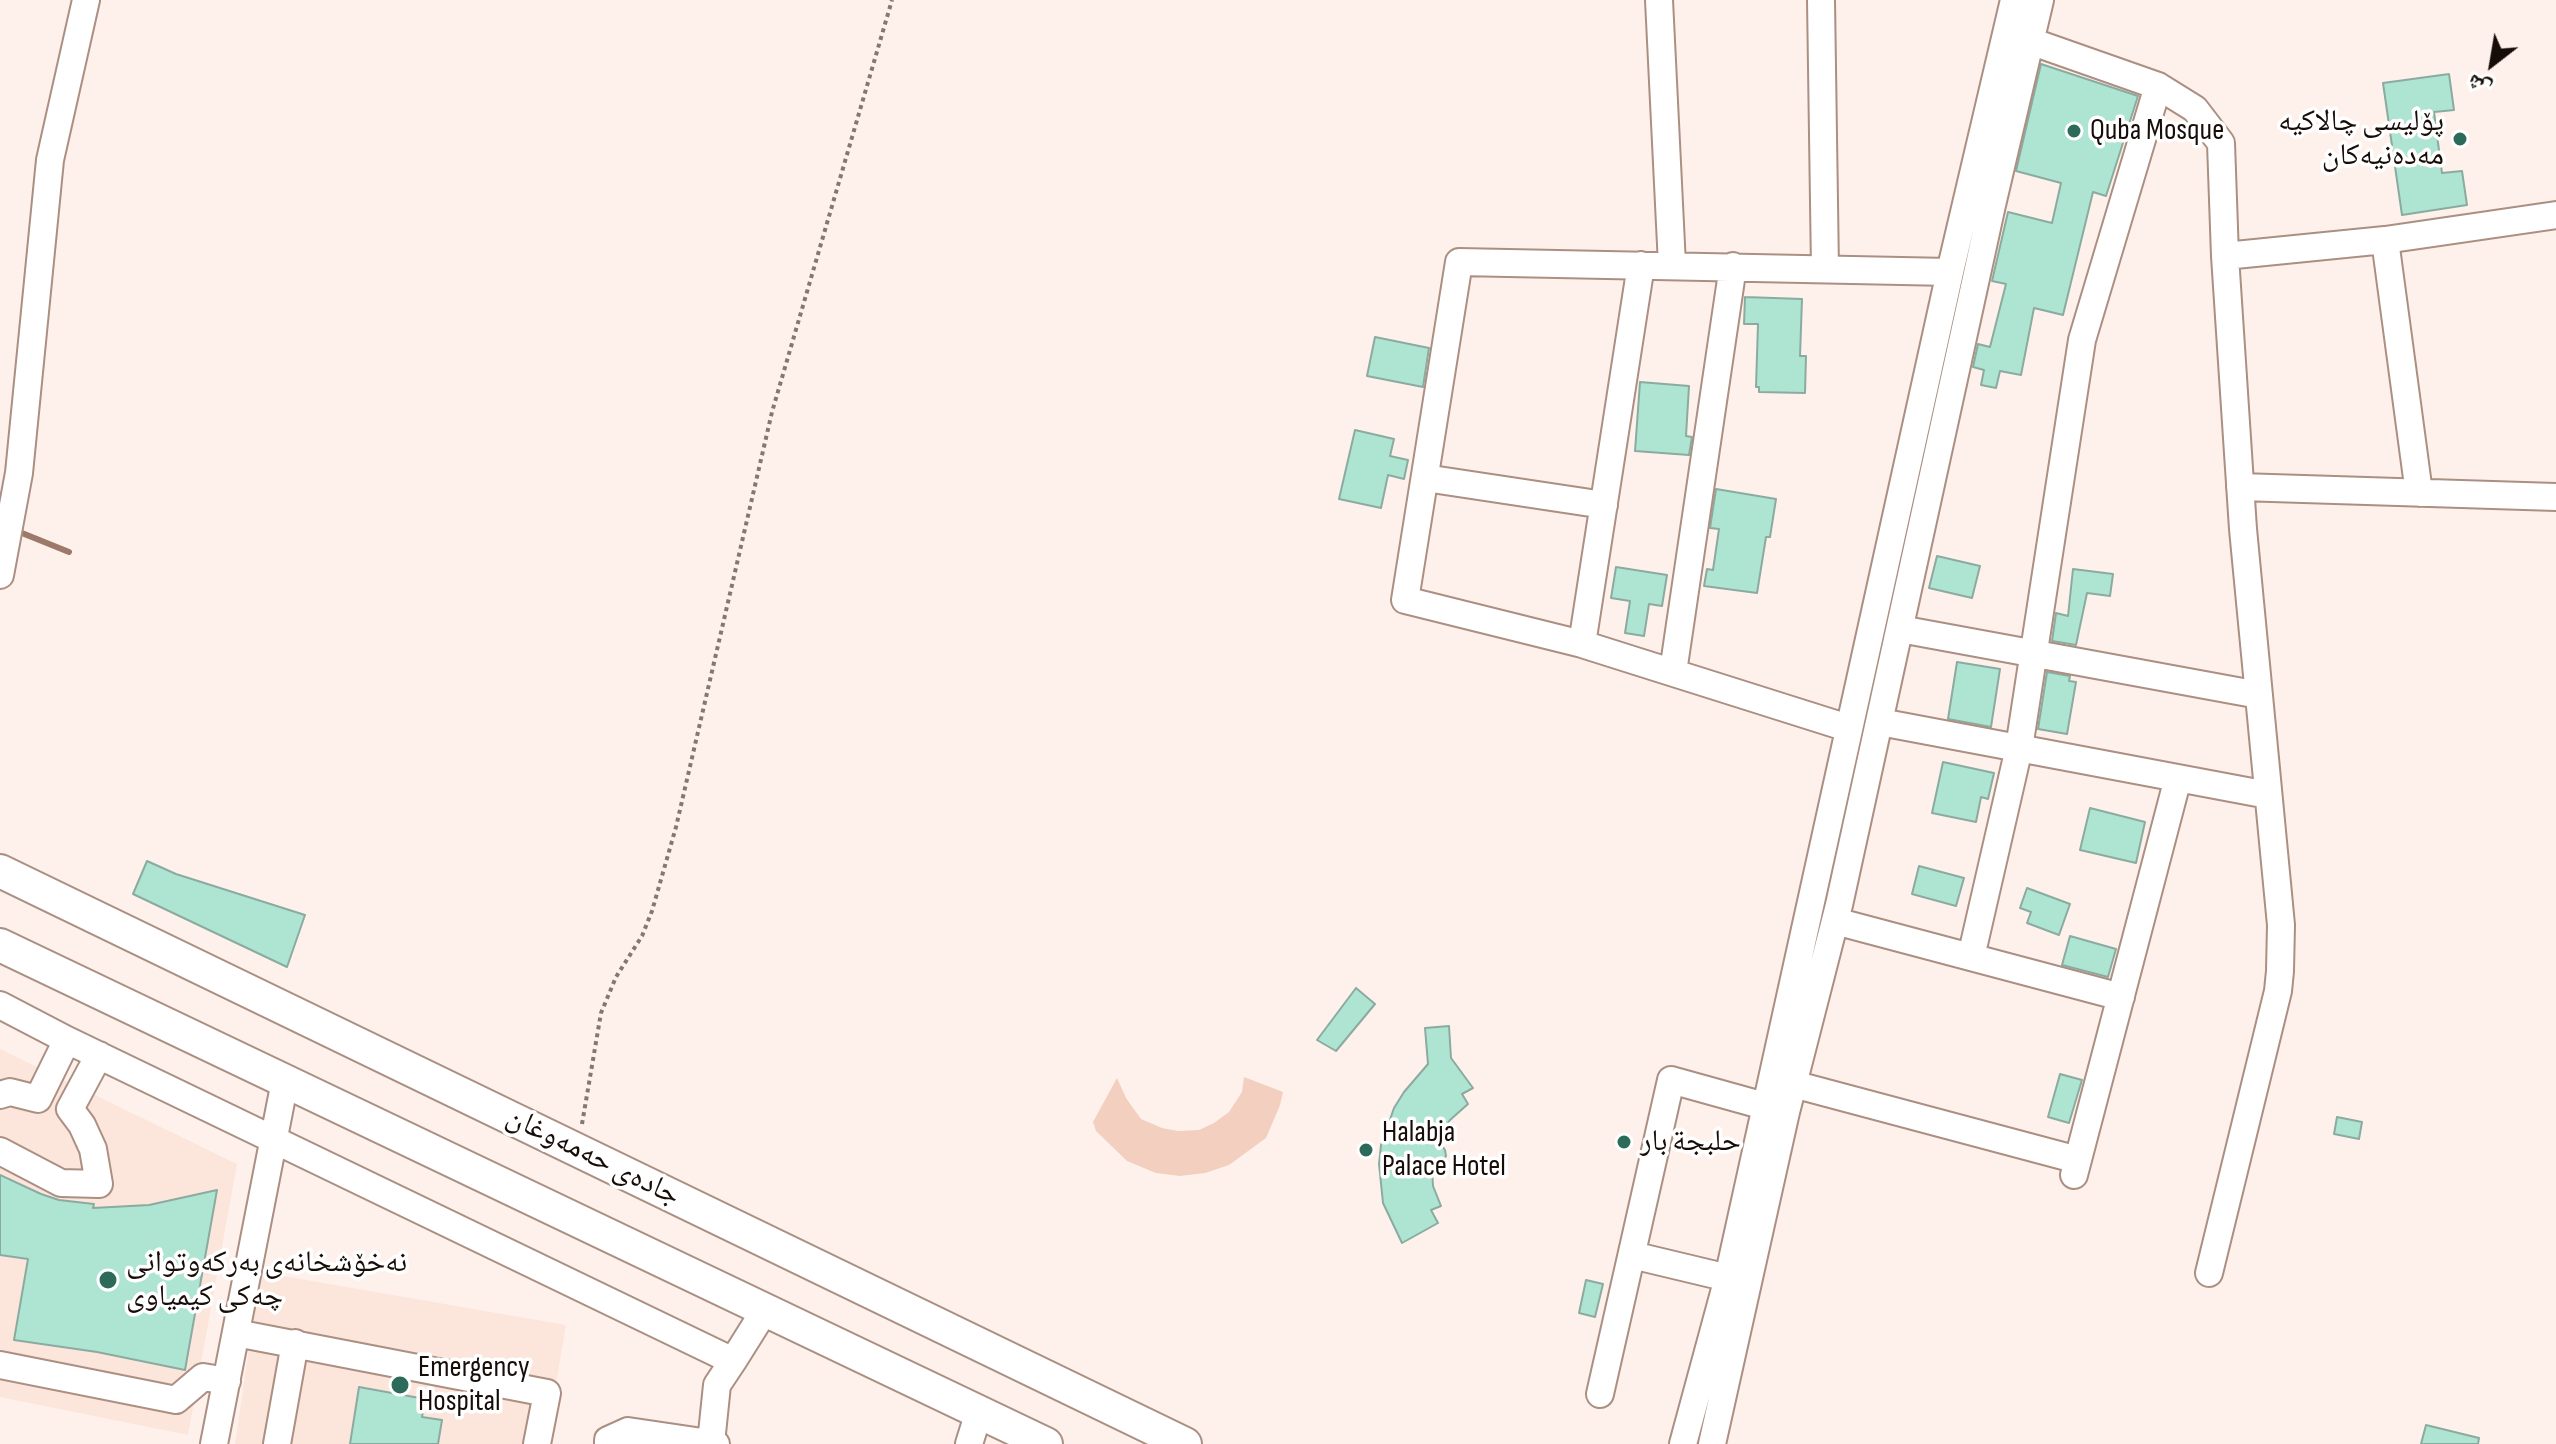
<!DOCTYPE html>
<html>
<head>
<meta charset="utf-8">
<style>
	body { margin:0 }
	#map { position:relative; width:2556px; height:1444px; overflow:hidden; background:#fef1eb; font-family:"Sofia Sans Condensed","Noto Naskh Arabic",sans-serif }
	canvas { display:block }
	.north { position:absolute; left:2452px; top:24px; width:80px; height:80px; -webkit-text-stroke:6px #fff; paint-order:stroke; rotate:211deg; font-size:22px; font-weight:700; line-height:32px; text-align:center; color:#170d08 }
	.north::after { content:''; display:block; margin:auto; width:28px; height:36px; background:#170d08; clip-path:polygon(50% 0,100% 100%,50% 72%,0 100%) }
</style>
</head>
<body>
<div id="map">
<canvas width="2556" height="1444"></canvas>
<div class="north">ش</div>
</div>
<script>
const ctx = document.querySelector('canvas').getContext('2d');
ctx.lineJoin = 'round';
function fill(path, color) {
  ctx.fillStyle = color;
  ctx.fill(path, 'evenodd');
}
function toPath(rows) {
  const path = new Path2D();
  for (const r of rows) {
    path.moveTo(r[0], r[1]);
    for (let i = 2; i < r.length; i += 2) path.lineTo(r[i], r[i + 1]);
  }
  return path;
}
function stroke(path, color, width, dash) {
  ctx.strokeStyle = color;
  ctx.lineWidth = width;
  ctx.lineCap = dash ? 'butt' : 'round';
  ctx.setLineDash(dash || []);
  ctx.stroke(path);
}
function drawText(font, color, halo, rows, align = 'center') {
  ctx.font = font + ' "Sofia Sans Condensed","Noto Naskh Arabic",sans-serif';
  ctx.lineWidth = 7;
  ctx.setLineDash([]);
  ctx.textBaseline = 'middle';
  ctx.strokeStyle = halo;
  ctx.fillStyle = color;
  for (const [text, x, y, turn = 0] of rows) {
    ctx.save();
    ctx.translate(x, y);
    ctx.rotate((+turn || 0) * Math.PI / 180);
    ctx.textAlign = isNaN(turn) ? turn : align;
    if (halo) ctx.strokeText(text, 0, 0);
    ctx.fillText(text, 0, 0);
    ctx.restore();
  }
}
const built = toPath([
	[0,1049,237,1164,188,1435,0,1397],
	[260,1272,566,1325,546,1444,235,1444]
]);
const green = toPath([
	[1244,1077,1283,1092,1280,1105,1266,1138,1229,1165,1205,1173,1180,1176,1156,1173,1127,1161,1096,1131,1093,1122,1117,1078,1126,1098,1141,1119,1162,1128,1178,1131,1199,1130,1214,1123,1229,1112,1242,1092]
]);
const stream = toPath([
	[17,531,69,552]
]);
const building = toPath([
	[2041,64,2138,96,2106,196,2093,192,2063,315,2034,308,2021,375,2000,371,1996,388,1981,385,1984,370,1973,367,1978,344,1990,347,2006,284,1992,281,2008,212,2052,223,2061,183,2016,171,2041,64],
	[2449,74,2454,110,2434,112,2442,173,2462,171,2467,205,2402,215,2383,83,2449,74],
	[1745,297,1802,299,1800,356,1806,356,1805,393,1759,392,1759,387,1756,387,1758,324,1744,324,1745,297],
	[1375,337,1429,348,1423,387,1367,376,1375,337],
	[1640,382,1689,386,1686,436,1692,437,1689,455,1635,451,1640,382],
	[1355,430,1394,439,1390,456,1408,460,1404,479,1388,475,1381,508,1339,499,1355,430],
	[1716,489,1776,499,1770,537,1766,537,1757,593,1704,586,1707,569,1713,570,1719,529,1710,528,1716,489],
	[1937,556,1980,566,1972,598,1929,588,1937,556],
	[1616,567,1667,575,1662,606,1649,604,1644,636,1625,633,1630,601,1611,598,1616,567],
	[2073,569,2113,574,2110,596,2087,593,2076,645,2052,641,2056,613,2068,616,2073,569],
	[1957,662,2000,669,1991,727,1948,719,1957,662],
	[2047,672,2070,676,2069,681,2076,682,2067,734,2038,729,2047,672],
	[1943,762,1994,773,1988,799,1981,797,1976,822,1932,813,1943,762],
	[2090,808,2145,822,2136,863,2080,850,2090,808],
	[147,861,176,874,305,915,287,967,133,894,147,861],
	[1919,866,1964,878,1956,906,1912,894,1919,866],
	[2027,888,2070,904,2059,935,2027,923,2031,912,2020,908,2027,888],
	[2070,936,2116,949,2108,977,2062,965,2070,936],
	[1356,988,1375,1004,1336,1051,1317,1040,1356,988],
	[1449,1026,1451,1058,1473,1088,1462,1094,1468,1104,1450,1120,1437,1138,1445,1150,1446,1156,1443,1161,1432,1168,1433,1186,1441,1206,1431,1210,1438,1223,1402,1243,1383,1203,1379,1164,1381,1145,1394,1108,1404,1092,1428,1064,1425,1028,1449,1026],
	[2060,1074,2082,1080,2069,1123,2048,1117,2060,1074],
	[2337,1117,2362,1122,2359,1139,2334,1134,2337,1117],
	[0,1175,41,1194,59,1200,94,1204,93,1208,149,1205,217,1190,185,1370,97,1352,14,1340,28,1259,0,1255,0,1175],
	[1586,1280,1603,1284,1595,1317,1579,1313,1586,1280],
	[359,1387,425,1399,422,1417,442,1420,438,1444,350,1444,359,1387],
	[2426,1425,2479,1438,2478,1444,2421,1444,2426,1425]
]);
const path = toPath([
	[582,1124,601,1013,616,977,642,936,652,911,676,827,772,412,892,0]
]);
const minor = toPath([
	[1659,0,1672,265],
	[1821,0,1825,269],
	[2030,41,2158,86,2195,109,2221,143,2225,256,2243,529,2281,925,2280,971,2278,991,2209,1273],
	[2385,240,2419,493],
	[2225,256,2385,240,2556,215],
	[1425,478,1604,505],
	[2240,487,2556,497],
	[0,575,19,473,50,160,86,0],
	[1900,629,2259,695],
	[1582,644,1641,265],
	[1673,672,1733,266],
	[1880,722,2268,795],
	[1848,728,1582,644,1405,600,1459,262,1950,272],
	[1835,921,2121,997],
	[1971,957,2019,748,2082,340,2158,86],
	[0,1005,67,1040,733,1361,765,1310],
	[1778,1080,2078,1160],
	[0,1095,10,1092,38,1099,67,1040],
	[0,1151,61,1183,99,1184,93,1149,82,1125,70,1109,99,1055],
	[2074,1175,2178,778],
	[1632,1255,1745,1282],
	[236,1333,547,1393,537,1444],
	[0,1365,176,1400,203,1377,227,1381],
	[1600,1394,1671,1080,1779,1110],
	[711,1443,717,1385,733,1361],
	[214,1444,285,1081],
	[277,1444,295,1343],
	[608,1444,608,1440,628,1431,716,1444],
	[969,1444,979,1412],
	[1683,1444,1728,1278,1950,272,2014,0],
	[1712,1444,1786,1112,1839,905,1992,205,2040,0]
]);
const major = toPath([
	[0,871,1185,1444],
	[0,945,1046,1444]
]);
const markers = [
	[2074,131,8,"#2c6b59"],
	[2460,139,8,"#2c6b59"],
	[1624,1142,8,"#2c6b59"],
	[1366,1150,8,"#2c6b59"],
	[108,1280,10,"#2c6b59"],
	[400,1385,10,"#2c6b59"]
];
const poiNames = [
	["پۆلیسی چالاکیە",2444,122,"right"],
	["مەدەنیەکان",2444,156,"right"],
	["Quba Mosque",2090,131],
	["Halabja",1382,1133],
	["Palace Hotel",1382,1167],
	["حلبجة بار",1640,1142],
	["نەخۆشخانەی بەرکەوتوانی",126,1263],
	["چەکی کیمیاوی",126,1297],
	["Emergency",418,1368],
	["Hospital",418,1402]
];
const streetNames = [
	["جادەی حەمەوغان",593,1157,26]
];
fill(built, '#fce5db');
fill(green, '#f2cfbe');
stroke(stream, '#9c7968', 6);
fill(building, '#aee5d2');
stroke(building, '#8baba0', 2);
stroke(minor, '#ab8f82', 30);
stroke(major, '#ab8f82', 36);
stroke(path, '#827771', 4, [4, 4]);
stroke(minor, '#fff', 26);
stroke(major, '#fff', 32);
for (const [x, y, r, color] of markers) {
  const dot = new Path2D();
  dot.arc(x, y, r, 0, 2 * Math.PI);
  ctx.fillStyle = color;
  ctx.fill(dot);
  stroke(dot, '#fff', 3);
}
drawText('30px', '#170d08', '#fff', poiNames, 'left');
drawText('30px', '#170d08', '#fff', streetNames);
</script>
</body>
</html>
